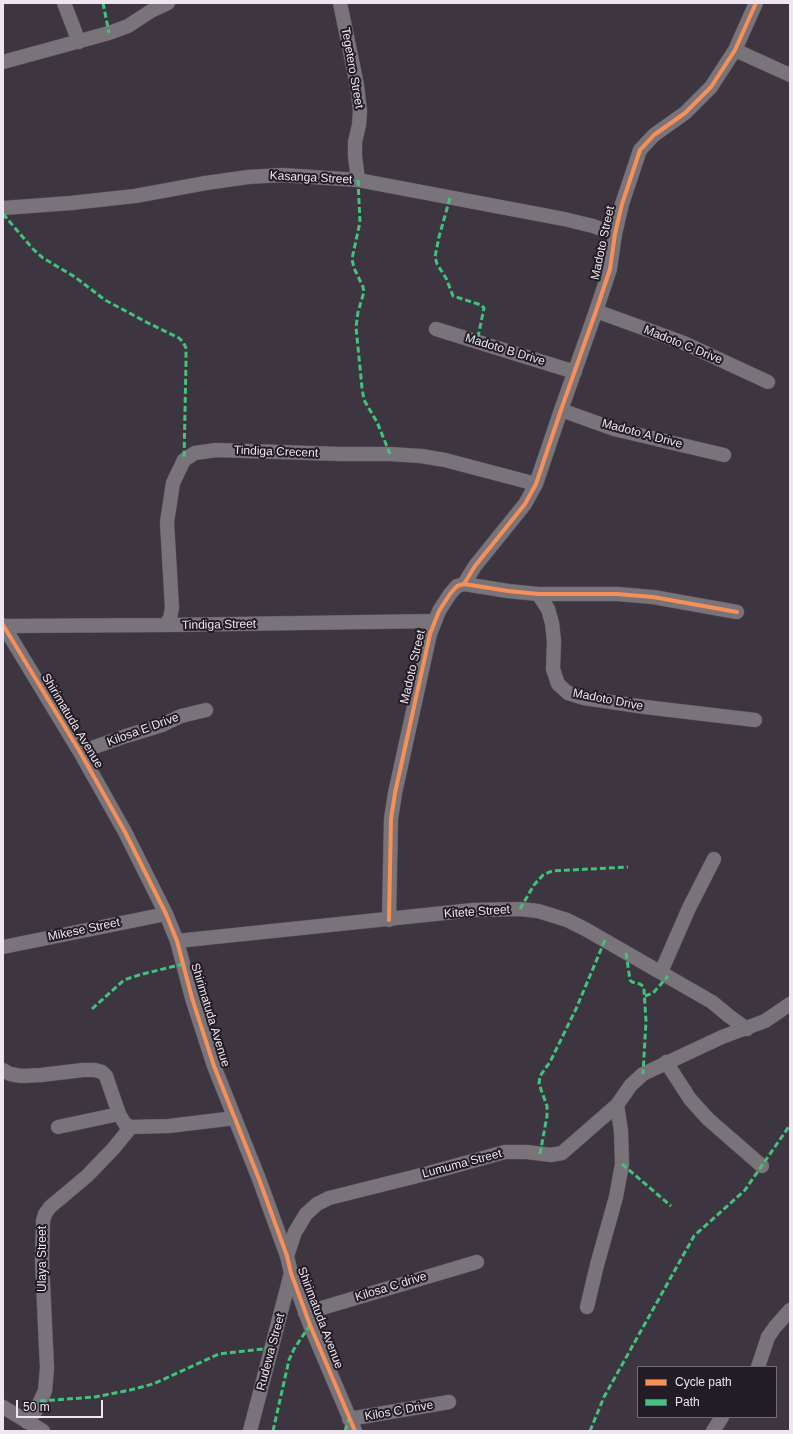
<!DOCTYPE html>
<html>
<head>
<meta charset="utf-8">
<style>
	body { margin:0 }
	#map { position:relative; width:793px; height:1434px; overflow:hidden; background:#3d353f; font-family:Helvetica,sans-serif }
	canvas { display:block }
	.frame { position:absolute; inset:0; border:4px solid #eee5f1; pointer-events:none }
	.legend { position:absolute; left:637px; top:1366px; width:140px; height:52px; box-sizing:border-box; background:#221c24; border:1px solid #746c76; margin:0; padding:5px 7px; list-style:none; font-size:12px; color:#eee5f1 }
	.legend li { display:flex; align-items:center; gap:8px; height:20px }
	.legend b { width:20px; border:1px solid #746c76 }
	.scale { position:absolute; left:16px; top:1400px; width:87px; height:18px; box-sizing:border-box; border:2px solid #eee5f1; border-top:0; padding-left:5px; font-size:12px; line-height:14px; white-space:nowrap; color:#eee5f1; -webkit-text-stroke:3px #221c24; paint-order:stroke }
</style>
</head>
<body>
<div id="map">
<canvas width="793" height="1434"></canvas>
<div class="frame"></div>
<ul class="legend">
<li><b style="height:5px;background:#f78f57"></b>Cycle path</li>
<li><b style="height:5px;background:#40c37c"></b>Path</li>
</ul>
<div class="scale">50 m</div>
</div>
<script>
const ctx = document.querySelector('canvas').getContext('2d');
ctx.lineJoin = 'round';
function toPath(rows) {
  const path = new Path2D();
  for (const r of rows) {
    path.moveTo(r[0], r[1]);
    for (let i = 2; i < r.length; i += 2) path.lineTo(r[i], r[i + 1]);
  }
  return path;
}
function stroke(path, color, width, dash) {
  ctx.strokeStyle = color;
  ctx.lineWidth = width;
  ctx.lineCap = dash ? 'butt' : 'round';
  ctx.setLineDash(dash || []);
  ctx.stroke(path);
}
function drawText(font, color, halo, rows, align = 'center') {
  ctx.font = font + ' Helvetica,sans-serif';
  ctx.lineWidth = 4;
  ctx.setLineDash([]);
  ctx.textBaseline = 'middle';
  ctx.strokeStyle = halo;
  ctx.fillStyle = color;
  for (const [text, x, y, turn = 0] of rows) {
    ctx.save();
    ctx.translate(x, y);
    ctx.rotate((+turn || 0) * Math.PI / 180);
    ctx.textAlign = isNaN(turn) ? turn : align;
    if (halo) ctx.strokeText(text, 0, 0);
    ctx.fillText(text, 0, 0);
    ctx.restore();
  }
}
const minor = toPath([
	[64,3,79,42],
	[340,3,357,85,360,111,359,125,355,142,355,156,358,180],
	[735,50,790,75],
	[3,62,109,33,128,26,151,11,168,3],
	[3,208,71,203,135,196,206,183,248,177,282,175,358,180,564,219,593,226,615,234],
	[596,311,684,343,768,382],
	[436,329,575,372],
	[561,410,614,429,724,455],
	[464,584,475,566,525,504,536,484,561,410,596,311,610,269,615,234,622,204,640,150,654,135,685,113,711,87,735,50,756,3],
	[538,594,548,609,552,623,554,641,553,669,558,684,568,693,584,698,645,707,755,720],
	[3,625,80,752,125,832,166,914,177,941,192,998,214,1066,259,1179,287,1256,291,1273,310,1325,355,1431],
	[166,625,170,618,172,608,167,522,173,483,184,460,195,453,216,450,341,454,390,454,421,456,445,460,536,484],
	[4,626,166,625,435,621],
	[80,752,126,736,162,725,181,716,206,710],
	[389,920,391,819,395,793,430,634,439,611,450,594,457,586,464,584,508,591,538,594,617,594,653,597,737,612],
	[177,941,473,910,520,909,538,911,567,920,585,929,712,1002,729,1016,747,1029],
	[3,947,166,914],
	[661,972,689,908,714,859],
	[666,1062,690,1099,708,1119,762,1166],
	[3,1070,10,1074,21,1076,41,1075,83,1070,95,1070,102,1072,106,1076,119,1114,125,1124,131,1127,169,1126,235,1118],
	[58,1127,119,1114],
	[287,1256,295,1232,306,1214,317,1204,329,1198,429,1173,505,1152,527,1152,551,1155,562,1153,617,1105,631,1085,643,1074,722,1037,765,1021,790,1004],
	[587,1307,597,1265,616,1197,622,1164,621,1131,617,1105],
	[305,1313,477,1262],
	[758,1367,768,1337,775,1327,790,1310],
	[3,1407,43,1431],
	[349,1419,449,1402],
	[27,1422,35,1412,45,1391,47,1368,42,1261,43,1221,45,1214,50,1207,87,1176,113,1149,131,1127],
	[250,1431,291,1273],
	[713,1431,722,1417]
]);
const quiet = toPath([
	[103,3,109,33],
	[358,180,360,222,352,259,354,268,363,287,364,292,358,312,356,327,362,388,364,400,377,422,390,454],
	[450,198,439,237,435,257,437,264,446,278,453,296,481,305,484,308,477,342],
	[3,214,33,249,43,258,75,277,105,300,148,323,179,338,183,342,186,348,186,362,184,460],
	[520,909,534,885,543,875,552,871,628,867],
	[626,953,630,980,632,982,640,984,644,987,644,990,646,1021,643,1074],
	[645,996,653,993,668,976],
	[92,1009,124,980,139,975,183,964],
	[540,1154,547,1116,547,1106,539,1084,540,1076,550,1062,576,1009,605,940],
	[622,1164,671,1206],
	[40,1401,95,1397,130,1390,153,1384,219,1354,272,1348],
	[273,1431,289,1360,294,1349,310,1325],
	[345,1431,349,1419],
	[590,1431,604,1397,694,1236,745,1190,790,1125]
]);
const cycleway = toPath([
	[464,584,475,566,525,504,536,484,561,410,596,311,610,269,615,234,622,204,640,150,654,135,685,113,711,87,735,50,756,3],
	[3,625,80,752,125,832,166,914,177,941,192,998,214,1066,259,1179,287,1256,291,1273,310,1325,355,1431],
	[389,920,391,819,395,793,430,634,439,611,450,594,457,586,464,584,508,591,538,594,617,594,653,597,737,612]
]);
const streetNames = [
	["Tegetero Street",352,68,80],
	["Kasanga Street",311,178,3],
	["Madoto Street",603,243,-78],
	["Madoto C Drive",683,345,22],
	["Madoto B Drive",505,350,17],
	["Madoto A Drive",642,434,15],
	["Tindiga Crecent",276,452,2],
	["Tindiga Street",219,625,-1],
	["Madoto Street",413,667,-77],
	["Madoto Drive",608,700,11],
	["Shirimatuda Avenue",72,721,59],
	["Kilosa E Drive",143,730,-20],
	["Kitete Street",477,912,-4],
	["Mikese Street",84,930,-12],
	["Shirimatuda Avenue",210,1015,73],
	["Lumuma Street",462,1164,-15],
	["Ulaya Street",43,1259,-90],
	["Kilosa C drive",391,1287,-17],
	["Shirimatuda Avenue",320,1318,69],
	["Rudewa Street",271,1352,-75],
	["Kilos C Drive",399,1411,-10]
];
stroke(minor, '#58525a', 15);
stroke(minor, '#79737a', 14);
stroke(quiet, '#40c37c', 3, [6, 3]);
stroke(cycleway, '#f78f57', 4);
drawText('12px', '#eee5f1', '#221c24', streetNames);
</script>
</body>
</html>
